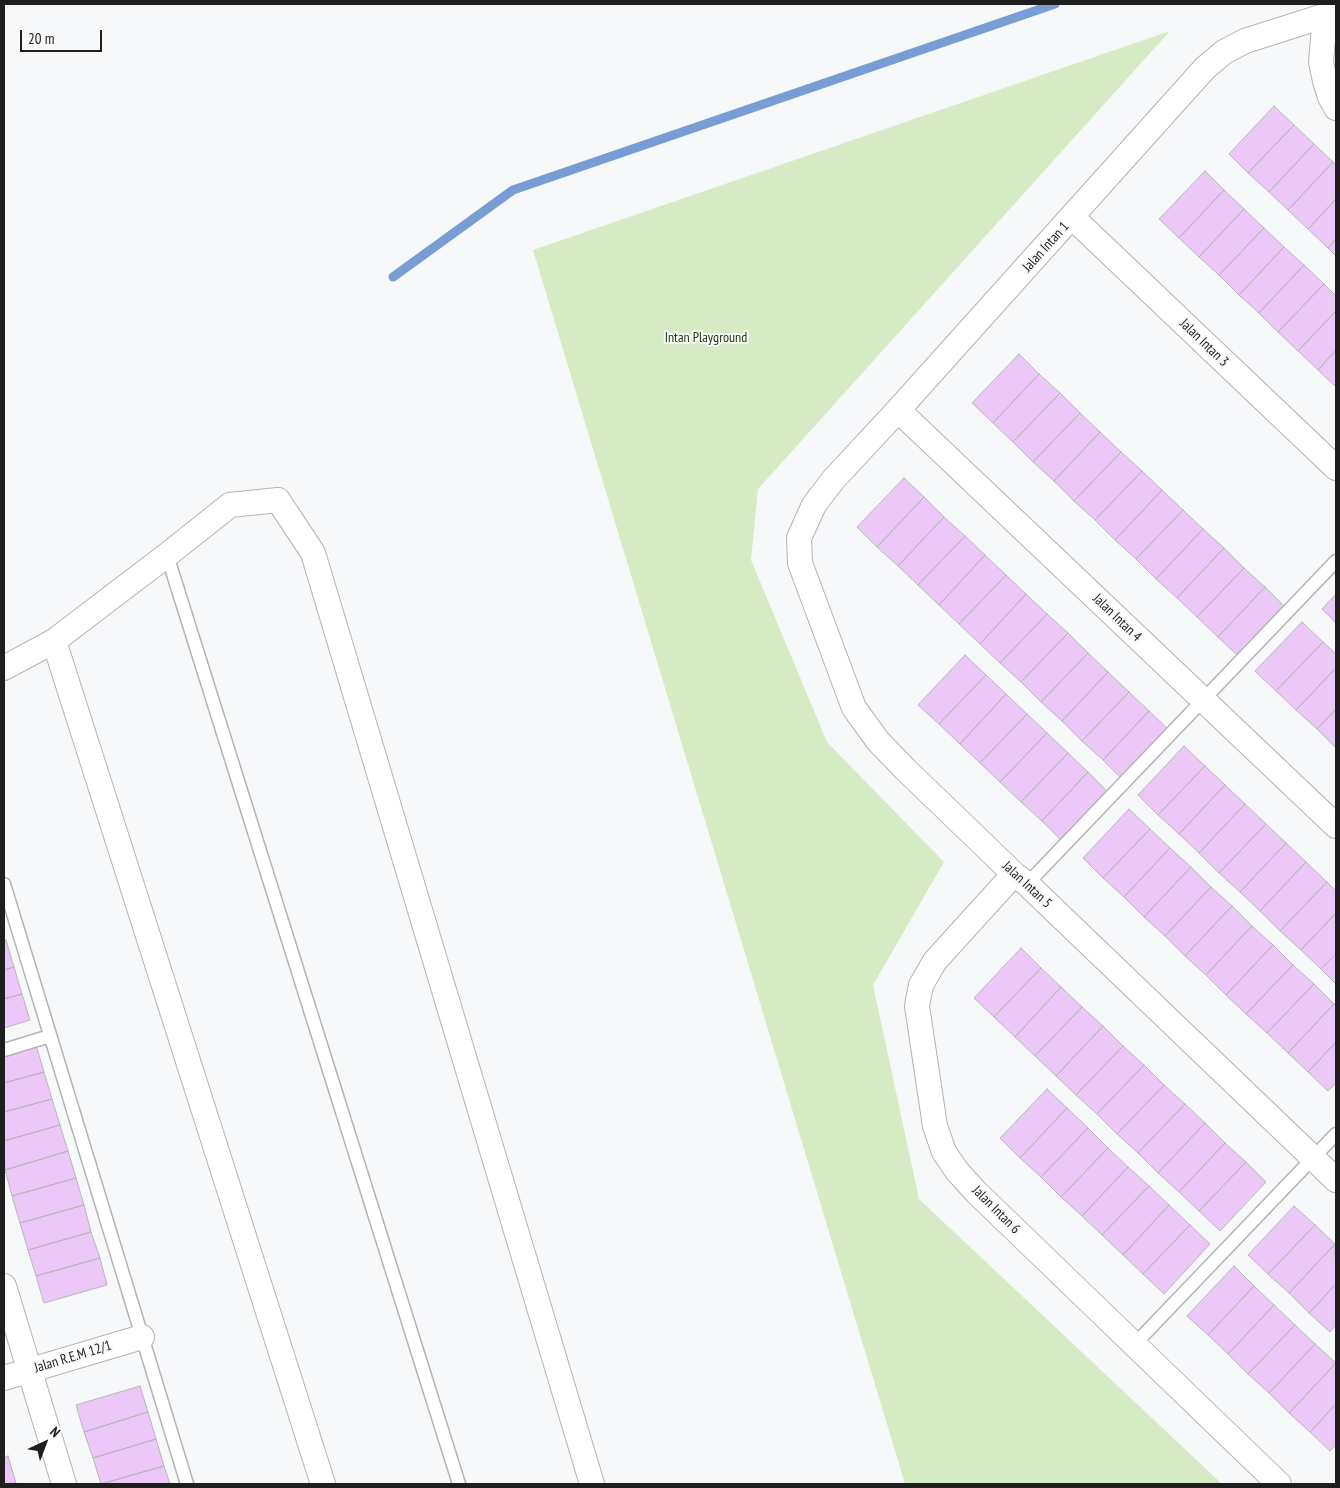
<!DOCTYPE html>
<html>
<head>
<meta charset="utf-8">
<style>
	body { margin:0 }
	#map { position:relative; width:1340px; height:1488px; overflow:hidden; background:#f7f8f9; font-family:"PT Sans Narrow",sans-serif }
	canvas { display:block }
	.frame { position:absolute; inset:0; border:5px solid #1e1e1f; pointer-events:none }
	.north { position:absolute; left:20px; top:1418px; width:50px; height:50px; -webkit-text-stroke:4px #f7f8f9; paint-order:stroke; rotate:43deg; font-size:14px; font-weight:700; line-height:20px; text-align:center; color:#1e1e1f }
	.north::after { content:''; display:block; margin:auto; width:18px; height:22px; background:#1e1e1f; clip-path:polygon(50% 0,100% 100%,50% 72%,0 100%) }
	.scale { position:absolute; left:20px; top:30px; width:82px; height:22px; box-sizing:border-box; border:2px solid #1e1e1f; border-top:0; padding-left:6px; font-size:15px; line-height:18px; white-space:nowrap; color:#1e1e1f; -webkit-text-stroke:4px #f7f8f9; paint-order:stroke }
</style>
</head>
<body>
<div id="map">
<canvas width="1340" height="1488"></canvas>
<div class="frame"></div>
<div class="north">N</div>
<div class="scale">20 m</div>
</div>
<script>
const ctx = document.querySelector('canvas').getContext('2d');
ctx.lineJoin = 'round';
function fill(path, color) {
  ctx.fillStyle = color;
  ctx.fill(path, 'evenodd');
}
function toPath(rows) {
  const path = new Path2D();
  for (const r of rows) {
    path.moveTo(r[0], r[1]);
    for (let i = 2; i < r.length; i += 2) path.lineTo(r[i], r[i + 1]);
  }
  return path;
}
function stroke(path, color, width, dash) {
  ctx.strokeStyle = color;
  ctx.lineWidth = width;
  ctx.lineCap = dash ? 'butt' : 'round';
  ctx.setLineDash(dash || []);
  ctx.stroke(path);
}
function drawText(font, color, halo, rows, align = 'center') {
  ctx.font = font + ' "PT Sans Narrow",sans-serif';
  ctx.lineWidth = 4;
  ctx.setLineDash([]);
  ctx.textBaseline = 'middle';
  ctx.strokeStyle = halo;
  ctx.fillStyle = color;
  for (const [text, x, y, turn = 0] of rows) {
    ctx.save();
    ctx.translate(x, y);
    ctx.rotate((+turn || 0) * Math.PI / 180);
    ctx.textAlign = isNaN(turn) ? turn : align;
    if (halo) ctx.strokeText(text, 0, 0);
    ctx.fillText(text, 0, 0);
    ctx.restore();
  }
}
const green = toPath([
	[1170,31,758,489,751,560,827,742,944,862,873,985,919,1199,1222,1484,905,1484,533,250]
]);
const stream = toPath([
	[393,277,513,190,1055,4]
]);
const building = toPath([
	[1274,106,1294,125,1248,173,1229,154,1274,106],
	[1294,125,1314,144,1269,192,1248,173,1294,125],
	[1314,144,1333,162,1288,210,1269,192,1314,144],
	[1333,162,1336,165,1336,199,1308,229,1288,210,1333,162],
	[1205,171,1224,190,1179,238,1159,219,1205,171],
	[1224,190,1244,209,1199,257,1179,238,1224,190],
	[1336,199,1336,239,1328,248,1308,229,1336,199],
	[1244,209,1264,228,1219,275,1199,257,1244,209],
	[1264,228,1284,247,1239,295,1219,275,1264,228],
	[1336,239,1336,256,1328,248,1336,239],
	[1284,247,1304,265,1259,313,1239,295,1284,247],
	[1304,265,1324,284,1278,332,1259,313,1304,265],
	[1324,284,1336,296,1336,311,1298,351,1278,332,1324,284],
	[1336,311,1336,350,1318,370,1298,351,1336,311],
	[1336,350,1336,387,1318,370,1336,350],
	[1019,354,1039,374,993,423,972,403,1019,354],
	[1039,374,1060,393,1013,442,993,423,1039,374],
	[1060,393,1080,413,1033,462,1013,442,1060,393],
	[1080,413,1100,432,1054,481,1033,462,1080,413],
	[1100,432,1121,452,1074,501,1054,481,1100,432],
	[1121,452,1142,471,1095,520,1074,501,1121,452],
	[1142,471,1162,490,1115,540,1095,520,1142,471],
	[904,478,924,497,877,547,857,527,904,478],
	[1162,490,1183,510,1136,559,1115,540,1162,490],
	[924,497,944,517,898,566,877,547,924,497],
	[1183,510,1203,529,1156,579,1136,559,1183,510],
	[944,517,965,536,918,585,898,566,944,517],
	[1203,529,1224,548,1177,598,1156,579,1203,529],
	[965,536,985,555,939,605,918,585,965,536],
	[1224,548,1244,568,1197,617,1177,598,1224,548],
	[985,555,1006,575,959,624,939,605,985,555],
	[1244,568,1265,587,1218,637,1197,617,1244,568],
	[1006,575,1026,594,980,644,959,624,1006,575],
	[1265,587,1285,607,1238,656,1218,637,1265,587],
	[1026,594,1047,614,1000,663,980,644,1026,594],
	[1336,594,1336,623,1322,609,1336,594],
	[1047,614,1068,633,1021,682,1000,663,1047,614],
	[1302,622,1323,642,1276,691,1255,671,1302,622],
	[1068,633,1088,653,1041,702,1021,682,1068,633],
	[1323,642,1336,654,1336,668,1296,710,1276,691,1323,642],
	[1088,653,1108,672,1062,721,1041,702,1088,653],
	[965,655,986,675,939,724,918,705,965,655],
	[1336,668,1336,709,1317,729,1296,710,1336,668],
	[1108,672,1129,692,1082,741,1062,721,1108,672],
	[986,675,1006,694,960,744,939,724,986,675],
	[1129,692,1149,711,1103,760,1082,741,1129,692],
	[1006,694,1027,714,980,763,960,744,1006,694],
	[1336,709,1336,748,1317,729,1336,709],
	[1149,711,1170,731,1123,780,1103,760,1149,711],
	[1027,714,1047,733,1000,782,980,763,1027,714],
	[1047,733,1068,753,1021,802,1000,782,1047,733],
	[1184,746,1205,766,1158,815,1138,795,1184,746],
	[1068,753,1088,772,1042,821,1021,802,1068,753],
	[1205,766,1225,785,1179,834,1158,815,1205,766],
	[1088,772,1108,792,1062,841,1042,821,1088,772],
	[1225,785,1245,804,1199,853,1179,834,1225,785],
	[1245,804,1266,824,1219,873,1199,853,1245,804],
	[1129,809,1150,829,1103,878,1083,858,1129,809],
	[1266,824,1286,843,1240,892,1219,873,1266,824],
	[1150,829,1170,848,1124,897,1103,878,1150,829],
	[1286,843,1306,862,1260,911,1240,892,1286,843],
	[1170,848,1191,867,1144,917,1124,897,1170,848],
	[1306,862,1327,882,1280,931,1260,911,1306,862],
	[1191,867,1211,887,1165,936,1144,917,1191,867],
	[1327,882,1336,891,1336,913,1301,950,1280,931,1327,882],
	[1211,887,1232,906,1185,956,1165,936,1211,887],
	[1232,906,1252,926,1206,975,1185,956,1232,906],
	[1336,913,1336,954,1321,969,1301,950,1336,913],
	[1252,926,1273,945,1226,995,1206,975,1252,926],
	[6,940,14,967,4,970,4,941,6,940],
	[1273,945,1293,965,1246,1014,1226,995,1273,945],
	[1021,948,1041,968,994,1017,974,998,1021,948],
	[1336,954,1336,984,1321,969,1336,954],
	[1293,965,1314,984,1267,1033,1246,1014,1293,965],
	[14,967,22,994,4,999,4,970,14,967],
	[1041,968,1061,987,1015,1037,994,1017,1041,968],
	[1314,984,1334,1004,1288,1053,1267,1033,1314,984],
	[1061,987,1082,1007,1035,1056,1015,1037,1061,987],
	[22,994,30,1020,4,1028,4,999,22,994],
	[1334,1004,1336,1006,1336,1042,1308,1072,1288,1053,1334,1004],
	[1082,1007,1103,1026,1056,1076,1035,1056,1082,1007],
	[1103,1026,1123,1046,1076,1095,1056,1076,1103,1026],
	[1336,1042,1336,1083,1328,1091,1308,1072,1336,1042],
	[36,1045,44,1072,4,1083,4,1055,36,1045],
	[1123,1046,1144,1065,1097,1114,1076,1095,1123,1046],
	[1144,1065,1164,1085,1117,1134,1097,1114,1144,1065],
	[44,1072,52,1099,4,1112,4,1083,44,1072],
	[1164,1085,1185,1104,1138,1153,1117,1134,1164,1085],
	[1047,1089,1067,1108,1020,1158,1000,1138,1047,1089],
	[52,1099,60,1125,4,1141,4,1112,52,1099],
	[1185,1104,1205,1123,1158,1173,1138,1153,1185,1104],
	[1067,1108,1088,1128,1041,1177,1020,1158,1067,1108],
	[1205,1123,1225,1143,1179,1192,1158,1173,1205,1123],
	[60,1125,68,1151,5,1170,4,1141,60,1125],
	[1088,1128,1108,1148,1061,1197,1041,1177,1088,1128],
	[1225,1143,1246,1162,1199,1211,1179,1192,1225,1143],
	[1108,1148,1128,1167,1082,1216,1061,1197,1108,1148],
	[68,1151,76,1178,12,1196,5,1170,68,1151],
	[1246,1162,1266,1182,1220,1231,1199,1211,1246,1162],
	[1128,1167,1149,1186,1102,1235,1082,1216,1128,1167],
	[76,1178,84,1205,20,1223,12,1196,76,1178],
	[1149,1186,1169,1205,1123,1255,1102,1235,1149,1186],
	[84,1205,91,1232,28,1250,20,1223,84,1205],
	[1169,1205,1190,1225,1143,1274,1123,1255,1169,1205],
	[1294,1206,1315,1225,1268,1274,1248,1255,1294,1206],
	[1190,1225,1210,1244,1164,1294,1143,1274,1190,1225],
	[1315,1225,1335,1244,1289,1293,1268,1274,1315,1225],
	[91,1232,100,1258,36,1276,28,1250,91,1232],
	[1335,1244,1336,1284,1309,1313,1289,1293,1335,1244],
	[100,1258,107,1285,44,1303,36,1276,100,1258],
	[1234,1266,1254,1286,1208,1335,1187,1316,1234,1266],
	[1336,1284,1336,1325,1330,1332,1309,1313,1336,1284],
	[1254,1286,1274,1305,1228,1354,1208,1335,1254,1286],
	[1274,1305,1295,1325,1248,1374,1228,1354,1274,1305],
	[1295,1325,1315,1344,1269,1393,1248,1374,1295,1325],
	[1315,1344,1336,1363,1289,1413,1269,1393,1315,1344],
	[1336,1363,1336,1404,1310,1432,1289,1413,1336,1363],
	[140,1386,148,1412,84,1432,76,1405,140,1386],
	[1336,1404,1336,1445,1330,1451,1310,1432,1336,1404],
	[148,1412,156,1439,93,1458,84,1432,148,1412],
	[156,1439,164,1466,101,1484,93,1458,156,1439],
	[8,1456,16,1483,4,1484,4,1458,8,1456],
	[164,1466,170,1484,101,1484,164,1466]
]);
const service = toPath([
	[167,555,459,1484],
	[4,884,187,1484],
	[1027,884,1336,561],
	[4,1050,50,1036],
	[1134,1345,1336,1134]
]);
const minor = toPath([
	[1336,12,1245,41,1224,52,1205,68,898,410,833,480,814,505,799,538,800,563,854,708,878,741,905,769,1014,874,1027,884,1336,1180],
	[1325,16,1321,62,1325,81,1330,97,1336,108],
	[1072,217,1336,468],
	[898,410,1336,826],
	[54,641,323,1484],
	[4,668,54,641,167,555,230,505,278,500,313,553,592,1484],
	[1014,874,935,961,921,985,917,1006,935,1126,944,1152,957,1171,976,1192,1279,1484],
	[4,1286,64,1484],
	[4,1378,142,1337]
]);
const streetNames = [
	["Jalan Intan 1",1046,247,-48],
	["Jalan Intan 3",1204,343,44],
	["Jalan Intan 4",1117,618,44],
	["Jalan Intan 5",1027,885,43],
	["Jalan Intan 6",996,1210,45],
	["Jalan R.E.M 12/1",73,1357,-17]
];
const parkNames = [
	["Intan Playground",706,338]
];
fill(green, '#d6ebc3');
stroke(stream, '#789cd4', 9);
fill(building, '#ebc8f7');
stroke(building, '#b8b7b8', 1);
stroke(service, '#b3b4b6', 15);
stroke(minor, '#b3b4b6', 26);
stroke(service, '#fff', 12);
stroke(minor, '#fff', 24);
drawText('14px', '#1e1e1f', '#f7f8f9', streetNames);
drawText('14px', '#23380a', '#f7f8f9', parkNames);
</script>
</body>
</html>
